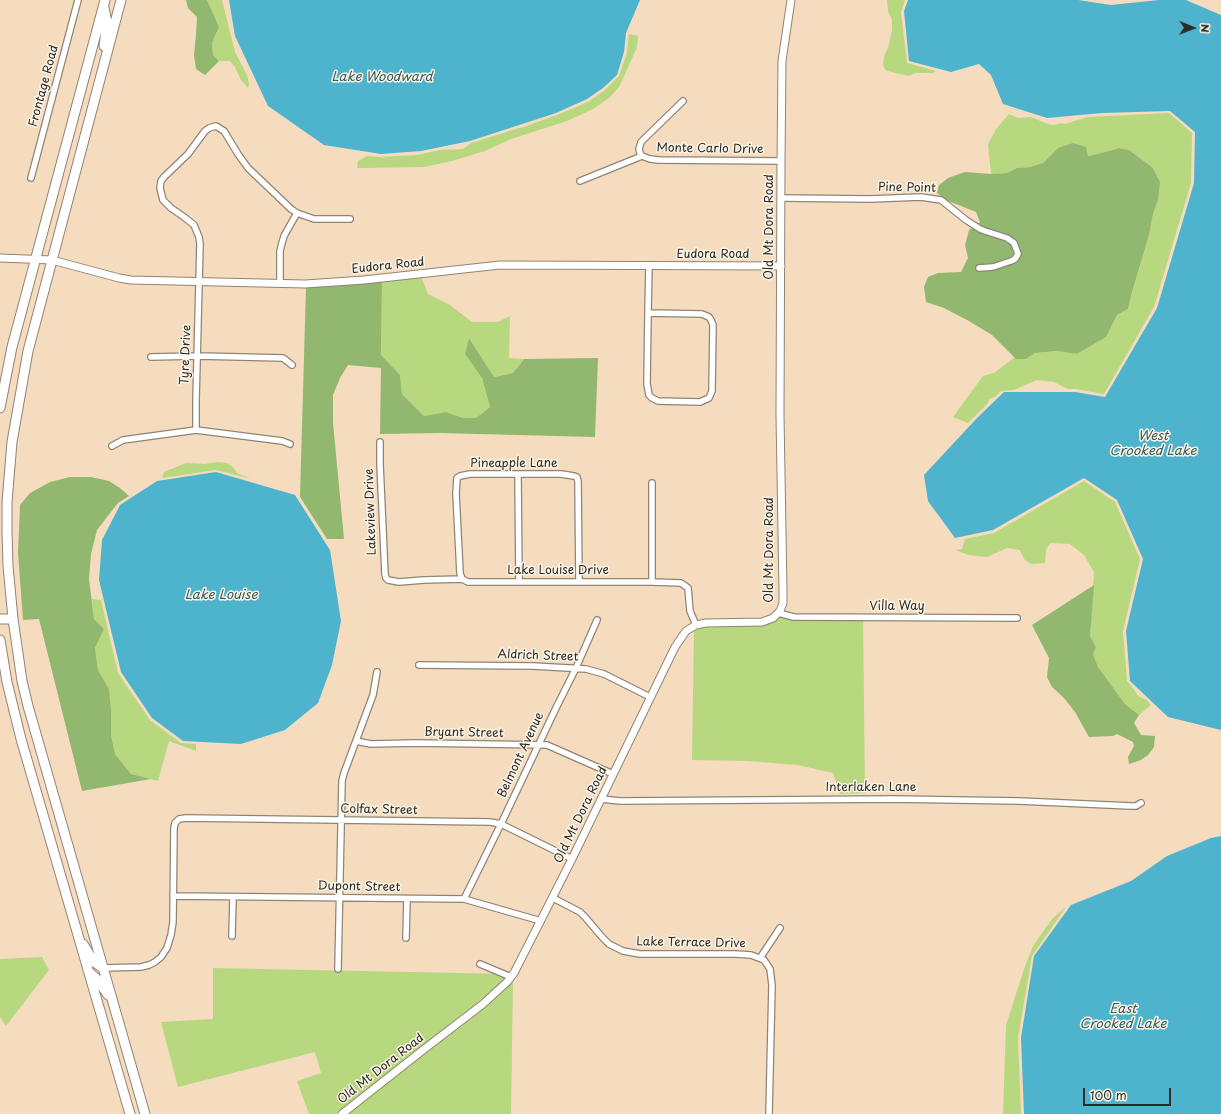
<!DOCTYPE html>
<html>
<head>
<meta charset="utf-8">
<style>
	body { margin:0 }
	#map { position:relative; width:1221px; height:1114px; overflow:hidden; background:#f5dcbf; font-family:"Playpen Sans",sans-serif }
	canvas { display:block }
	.north { position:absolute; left:1173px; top:8px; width:40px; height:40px; -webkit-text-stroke:3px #fcf5e5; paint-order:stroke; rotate:91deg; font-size:11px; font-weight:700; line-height:16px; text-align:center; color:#2b2b2b }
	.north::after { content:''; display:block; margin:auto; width:14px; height:18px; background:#2b2b2b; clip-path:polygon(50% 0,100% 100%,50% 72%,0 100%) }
	.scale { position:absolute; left:1083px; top:1088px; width:88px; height:18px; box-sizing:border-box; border:2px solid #2b2b2b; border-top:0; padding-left:5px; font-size:12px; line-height:14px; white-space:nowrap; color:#2b2b2b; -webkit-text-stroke:3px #fcf5e5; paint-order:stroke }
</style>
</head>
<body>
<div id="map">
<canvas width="1221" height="1114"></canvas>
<div class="north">N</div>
<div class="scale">100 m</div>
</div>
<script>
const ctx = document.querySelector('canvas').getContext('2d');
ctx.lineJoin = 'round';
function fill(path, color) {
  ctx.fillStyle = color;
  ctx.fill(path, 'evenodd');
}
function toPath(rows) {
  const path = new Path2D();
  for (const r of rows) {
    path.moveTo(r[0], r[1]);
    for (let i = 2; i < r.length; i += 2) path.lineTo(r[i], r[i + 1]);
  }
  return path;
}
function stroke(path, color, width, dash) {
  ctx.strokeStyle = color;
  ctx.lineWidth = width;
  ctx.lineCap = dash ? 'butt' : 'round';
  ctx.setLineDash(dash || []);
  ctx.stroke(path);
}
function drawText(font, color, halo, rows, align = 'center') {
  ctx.font = font + ' "Playpen Sans",sans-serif';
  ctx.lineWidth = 3;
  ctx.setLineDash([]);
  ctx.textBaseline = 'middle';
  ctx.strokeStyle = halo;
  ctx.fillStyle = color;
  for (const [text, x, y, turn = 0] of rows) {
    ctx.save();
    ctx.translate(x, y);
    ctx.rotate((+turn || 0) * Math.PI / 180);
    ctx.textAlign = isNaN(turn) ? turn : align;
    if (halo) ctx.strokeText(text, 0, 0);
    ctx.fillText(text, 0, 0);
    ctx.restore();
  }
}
const green = toPath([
	[207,0,222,0,235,52,247,75,249,84,248,88,241,80,235,67,230,61,219,61,213,55,212,43,219,27],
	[887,0,905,0,901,12,907,63,936,71,933,73,915,73,909,76,887,71,884,68,883,63,885,54,888,48,892,30,892,20,888,11],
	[629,34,638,36,637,47,625,74,619,87,609,98,593,109,567,121,511,139,485,151,452,161,424,167,357,168,358,161,367,156,381,157,416,155,440,150,463,149,471,143,519,128,521,128,557,115,588,102,605,90,619,76,627,53],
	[1169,113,1192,133,1191,183,1154,307,1104,394,1076,389,1068,389,1054,382,1037,380,1014,390,1001,391,995,397,989,399,988,403,968,423,953,417,983,376,994,373,1015,357,1016,359,1026,359,1035,353,1057,351,1077,354,1106,337,1117,315,1128,309,1132,292,1149,235,1153,214,1158,200,1152,167,1129,150,1119,148,1109,151,1088,156,1058,148,1043,163,1030,167,1017,168,1007,173,991,174,988,144,996,129,1009,114,1018,118,1031,117,1048,124,1053,125,1061,123,1065,124,1087,117],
	[421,276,428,294,450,305,472,322,498,322,510,316,509,358,524,359,513,373,494,377,469,338,465,354,482,378,490,407,476,418,463,418,446,412,424,416,402,394,400,375,381,356,382,281],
	[218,462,227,463,233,467,237,473,251,479,216,470,162,478,164,472,186,463,205,464],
	[1084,481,1115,502,1140,559,1123,631,1127,681,1133,688,1138,696,1147,700,1151,705,1139,715,1125,704,1098,667,1093,654,1096,647,1090,636,1094,572,1084,555,1070,544,1050,543,1046,550,1045,563,1031,564,1024,559,1020,550,1007,548,987,557,969,555,955,550,962,549,965,539,994,533],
	[92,599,101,600,118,673,150,720,181,743,196,744,196,751,169,741,158,781,131,774,115,754,111,735,109,689,98,670,95,648,104,629,94,619],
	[863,615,865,793,840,794,833,773,798,765,747,761,692,760,694,629,706,626,762,625,775,620,780,616],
	[1066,907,1032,956,1018,1038,1021,1114,1003,1114,1006,1025,1024,969,1033,946,1052,919],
	[42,957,49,970,6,1026,0,1017,0,959],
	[213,968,509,974,500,985,452,1023,336,1114,309,1114,297,1081,321,1073,315,1052,178,1087,161,1022,213,1019],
	[513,980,511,1114,346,1114,425,1052,485,1007]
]);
const forest = toPath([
	[186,0,207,0,219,27,212,43,213,55,219,61,205,75,196,69,194,55,196,35,197,17,188,8],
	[1073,143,1086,147,1088,156,1109,151,1119,148,1129,150,1152,167,1160,182,1158,200,1153,214,1149,235,1132,292,1128,309,1117,315,1106,337,1077,354,1057,351,1035,353,1026,359,1016,359,992,335,969,321,944,308,926,302,924,287,928,277,938,273,961,272,968,258,965,245,969,230,980,222,976,212,946,200,937,193,939,185,948,178,965,172,991,174,1007,173,1017,168,1030,167,1043,163,1058,148],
	[382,281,381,355,400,375,402,394,424,416,446,412,463,418,476,418,490,407,482,378,465,354,469,338,494,377,513,373,524,359,598,358,595,437,440,433,380,434,381,368,348,365,340,378,333,395,333,423,344,539,327,539,300,497,306,287,331,286],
	[70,477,91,477,109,481,120,488,129,496,118,503,97,530,91,554,89,579,94,619,104,629,95,648,98,670,109,689,111,711,111,735,115,754,131,774,151,779,82,791,39,619,23,620,18,553,20,505,30,493,50,482],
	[1094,585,1090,636,1096,647,1093,654,1098,667,1125,704,1139,715,1134,723,1141,735,1155,736,1154,747,1148,755,1141,760,1129,764,1128,757,1134,746,1133,742,1117,734,1113,736,1089,737,1075,712,1064,698,1052,687,1047,677,1049,658,1032,625]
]);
const water = toPath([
	[229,0,640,0,626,33,624,52,617,75,603,88,587,99,556,113,470,141,421,151,381,154,324,145,268,106,235,36],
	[908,0,1078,0,1111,5,1159,0,1186,0,1221,15,1221,730,1168,717,1130,681,1126,631,1143,559,1117,500,1084,478,993,530,955,538,928,501,924,475,977,418,1004,392,1075,392,1105,397,1157,308,1194,183,1195,132,1170,111,1102,113,1047,118,1003,104,991,75,979,64,951,72,909,61,904,11],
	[216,472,295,495,330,550,341,621,332,665,318,703,285,730,241,744,183,741,152,718,121,672,99,580,102,540,120,505,157,481],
	[1221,836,1221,1114,1024,1114,1021,1038,1034,956,1071,905,1131,881,1167,856,1211,838]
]);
const minor = toPath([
	[683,101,641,142,639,149,640,153,642,156,650,159,659,160,781,161],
	[31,178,78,0],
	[580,181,642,156],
	[781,198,870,199,921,197,941,200,966,220,980,229,985,231,1007,238,1014,243,1018,254,1015,259,1011,261,993,267,979,268],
	[280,283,280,251,282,243,284,236,297,213],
	[648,313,702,314,709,317,711,320,713,325,712,391,709,398,700,402,658,401,652,398,649,395,647,384,648,313],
	[648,313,649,265],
	[151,357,198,356,283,358,292,365],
	[196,430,196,400,200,244,199,237,194,225,184,217,171,208,163,200,160,188,161,181,164,177,188,154,205,131,209,128,216,126,224,131,238,154,248,168,291,209,297,213,314,219,350,219],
	[380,442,380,464,385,574,386,578,388,580,399,582,424,580,462,579,468,582,652,582,681,583,688,588,690,611,696,625],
	[112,446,123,440,196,430,282,441,290,444],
	[518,475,519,582],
	[462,579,460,573,456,493,457,478,460,476,470,474,561,474,574,476,577,477,578,481,579,582],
	[652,582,652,483],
	[778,613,794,617,1017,618],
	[419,665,533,666,586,669,604,674,650,697],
	[356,741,371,744,415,743,547,745,613,774],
	[601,799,620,801,894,799,1019,801,1131,806,1136,806,1141,803],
	[173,896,464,899,541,921],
	[553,898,580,912,585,917,602,937,609,944,623,951,640,954,735,954,751,955,764,960,770,969,772,985,769,1114],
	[464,899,501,824,556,708,576,668,597,620],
	[232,936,233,897],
	[406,938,407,899],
	[760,958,780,928],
	[480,964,511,977],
	[103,968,141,967,149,965,155,962,161,957,167,948,171,935,173,922,174,828,175,823,179,819,186,818,490,822,501,824,572,859],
	[338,969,342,781,344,773,373,695,377,672]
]);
const tertiary = toPath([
	[0,258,52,260,119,278,131,280,305,284,364,280,500,265,781,266],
	[342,1114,423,1050,483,1004,507,982,514,973,572,859,675,647,686,631,696,625,706,623,762,622,773,618,780,611,783,603,783,591,780,415,781,161,782,61,791,0]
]);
const primary = toPath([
	[121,0,28,351,12,442,7,502,7,531,8,566,13,619,22,681,28,706,145,1114],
	[104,8,107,22,104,46],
	[0,408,12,347,105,0],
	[0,619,13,619],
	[0,640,7,682,21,739,130,1114],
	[83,944,94,962,103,968],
	[88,971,97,979,108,995]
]);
const streetNames = [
	["Frontage Road",44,86,-75],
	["Monte Carlo Drive",710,149,1],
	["Pine Point",907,188,1],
	["Old Mt Dora Road",770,227,-90],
	["Eudora Road",713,255],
	["Eudora Road",388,266,-6],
	["Tyre Drive",186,355,-88],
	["Pineapple Lane",514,464],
	["Lakeview Drive",371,512,-92],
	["Old Mt Dora Road",770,550,-90],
	["Lake Louise Drive",558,571],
	["Villa Way",897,607],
	["Aldrich Street",538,656,2],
	["Bryant Street",464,733,1],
	["Belmont Avenue",521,755,-65],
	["Interlaken Lane",871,788],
	["Colfax Street",379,810,1],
	["Old Mt Dora Road",581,815,-64],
	["Dupont Street",359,887,1],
	["Lake Terrace Drive",691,943,1],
	["Old Mt Dora Road",381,1069,-38]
];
const waterNames = [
	["Lake Woodward",382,77],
	["West",1153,436],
	["Crooked Lake",1153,451],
	["Lake Louise",221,595],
	["East",1123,1009],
	["Crooked Lake",1123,1024]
];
fill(green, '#b7d87f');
fill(forest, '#91b86e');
fill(water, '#4eb3cd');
stroke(minor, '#908475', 8);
stroke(tertiary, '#908475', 9);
stroke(primary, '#908475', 11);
stroke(minor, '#fff', 5.5);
stroke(tertiary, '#fff', 7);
stroke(primary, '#fff', 9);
drawText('12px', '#2b2b2b', '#fcf5e5', streetNames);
drawText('italic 13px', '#375b64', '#fcf5e5', waterNames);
</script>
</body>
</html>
